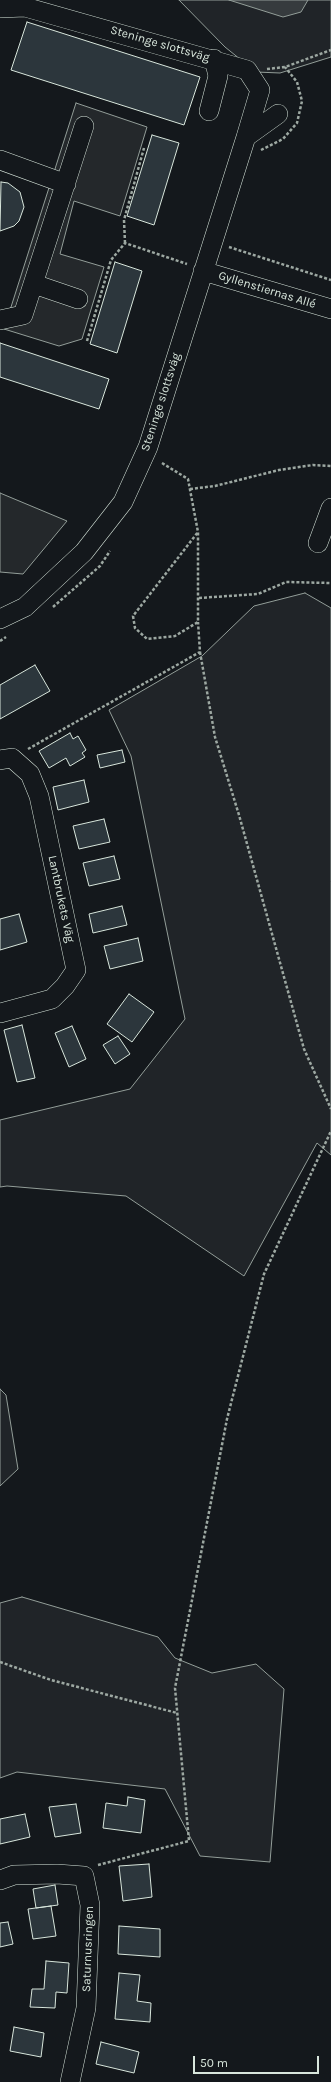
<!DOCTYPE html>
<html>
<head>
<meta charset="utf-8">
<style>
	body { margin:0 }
	#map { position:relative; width:331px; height:2082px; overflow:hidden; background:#14181c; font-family:Karla,sans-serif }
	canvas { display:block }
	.scale { position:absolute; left:193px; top:2056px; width:126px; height:18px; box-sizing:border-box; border:2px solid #d8e6dc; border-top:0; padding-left:5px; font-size:12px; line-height:14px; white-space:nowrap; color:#d8e6dc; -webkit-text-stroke:3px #14181c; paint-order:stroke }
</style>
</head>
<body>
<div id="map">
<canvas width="331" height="2082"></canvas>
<div class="scale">50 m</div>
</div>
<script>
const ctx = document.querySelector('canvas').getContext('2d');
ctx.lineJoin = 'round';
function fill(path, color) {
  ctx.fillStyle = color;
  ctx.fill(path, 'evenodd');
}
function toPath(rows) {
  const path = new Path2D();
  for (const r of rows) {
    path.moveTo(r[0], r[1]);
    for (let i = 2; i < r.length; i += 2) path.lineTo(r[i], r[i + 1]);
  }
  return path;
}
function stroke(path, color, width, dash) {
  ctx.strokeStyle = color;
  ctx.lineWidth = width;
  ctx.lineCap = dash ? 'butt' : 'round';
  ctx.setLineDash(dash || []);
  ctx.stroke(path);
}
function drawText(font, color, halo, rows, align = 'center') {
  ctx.font = font + ' Karla,sans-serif';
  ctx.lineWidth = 3;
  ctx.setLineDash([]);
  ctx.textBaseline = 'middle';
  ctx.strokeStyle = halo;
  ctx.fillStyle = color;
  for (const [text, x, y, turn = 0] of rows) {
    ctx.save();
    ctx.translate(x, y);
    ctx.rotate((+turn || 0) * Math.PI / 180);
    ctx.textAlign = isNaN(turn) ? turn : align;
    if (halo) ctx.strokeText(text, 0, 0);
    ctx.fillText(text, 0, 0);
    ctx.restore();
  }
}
const green = toPath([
	[179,0,331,0,331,57,280,73,256,72,225,47,179,0],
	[305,593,331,608,331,1155,317,1143,244,1276,126,1196,7,1186,0,1187,0,1120,130,1089,185,1019,131,756,109,710,202,656,254,606,305,593],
	[0,1389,6,1395,18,1469,0,1486,0,1389],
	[22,1597,158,1637,175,1658,212,1673,256,1664,284,1689,270,1862,200,1856,165,1789,17,1772,0,1778,0,1603,22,1597]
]);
const parking = toPath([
	[76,103,147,127,120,216,74,201,60,254,104,267,82,339,59,346,4,329,76,103],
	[0,493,67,521,23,574,0,572,0,493]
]);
const water = toPath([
	[229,0,308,0,301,12,283,17,229,0]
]);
const building = toPath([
	[27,22,200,77,184,125,11,70,27,22],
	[152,135,179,143,154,225,127,216,152,135],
	[1,182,8,183,20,192,24,207,19,221,14,226,0,231,1,182],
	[115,262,142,271,117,353,90,344,115,262],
	[0,343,109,379,99,409,0,377,0,343],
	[35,665,50,691,0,719,0,685,35,665],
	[70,733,73,739,78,736,86,750,82,753,85,757,70,766,66,758,49,768,39,751,70,733],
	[122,750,125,762,100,768,97,755,122,750],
	[84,780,89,802,58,810,53,787,84,780],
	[104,819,110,842,79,849,73,826,104,819],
	[114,856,120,879,89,886,83,863,114,856],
	[122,906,127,925,93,933,89,914,122,906],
	[19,914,27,942,0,950,0,919,19,914],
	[138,938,143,961,110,969,104,946,138,938],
	[129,994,154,1012,132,1042,107,1024,129,994],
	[22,1025,35,1078,17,1082,4,1030,22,1025],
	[72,1026,86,1059,69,1067,55,1033,72,1026],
	[118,1036,130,1054,115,1064,103,1045,118,1036],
	[128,1797,145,1800,141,1833,103,1828,106,1803,127,1806,128,1797],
	[76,1804,81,1833,55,1837,49,1807,76,1804],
	[25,1814,30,1837,0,1844,0,1819,25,1814],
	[149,1864,152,1897,123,1901,119,1866,149,1864],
	[55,1885,58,1905,36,1908,33,1889,55,1885],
	[51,1906,56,1936,33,1939,28,1909,51,1906],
	[8,1922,13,1944,0,1947,0,1923,8,1922],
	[119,1926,160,1929,160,1957,118,1954,119,1926],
	[46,1961,69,1963,67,1993,56,1992,55,2008,30,2007,32,1989,44,1989,46,1961],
	[119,1973,140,1975,137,2001,151,2003,150,2022,115,2019,119,1973],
	[14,2027,44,2033,41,2057,10,2051,14,2027],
	[101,2042,139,2052,134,2073,96,2064,101,2042]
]);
const path = toPath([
	[267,69,285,67,331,50],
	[261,150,283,139,297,123,302,101,297,82,285,67],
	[125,243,124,220,144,148],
	[229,247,331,280],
	[87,341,111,260,125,243,187,264],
	[162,463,188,479,198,532,198,622,175,636,147,639,135,628,133,616,198,532],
	[190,489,215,486,279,470,313,465,331,466],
	[199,598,258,594,286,582,331,583],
	[53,607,100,566,110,551],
	[0,641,6,637],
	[200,652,215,737,239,815,304,1049,331,1109],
	[28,749,200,652,198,622],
	[0,1662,51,1680,177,1713],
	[98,1865,189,1841,175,1688,227,1419,264,1274,331,1131]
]);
const minor = toPath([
	[0,8,25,7,247,70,260,90,246,137],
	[209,111,218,76,214,59],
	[0,160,66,184],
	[203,271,331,309],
	[34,284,78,299],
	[0,320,23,315,84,126],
	[318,543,331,508],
	[0,619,25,607,84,552,123,502,148,447,246,137,278,114],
	[0,760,12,758,30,774,39,796,76,970,65,986,52,999,0,1013],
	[0,1880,14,1875,57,1874,84,1876,90,1905,86,2008,70,2082]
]);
const streetNames = [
	["Steninge slottsväg",160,44,16],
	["Gyllenstiernas Allé",267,290,17],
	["Steninge slottsväg",161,402,-72],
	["Lantbrukets Väg",61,899,78],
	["Saturnusringen",88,1949,-88]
];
fill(green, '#202428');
stroke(green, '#939e99', 1);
fill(parking, '#24282b');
stroke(parking, '#939e99', 1);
fill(water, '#363b3e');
stroke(water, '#939e99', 1);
fill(building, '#2c363c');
stroke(building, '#d8e6dc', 1);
stroke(minor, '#d8e6dc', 20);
stroke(path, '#9da8a2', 2.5, [3, 2]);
stroke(minor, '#14181c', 19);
drawText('12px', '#d8e6dc', '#14181c', streetNames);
</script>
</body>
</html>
